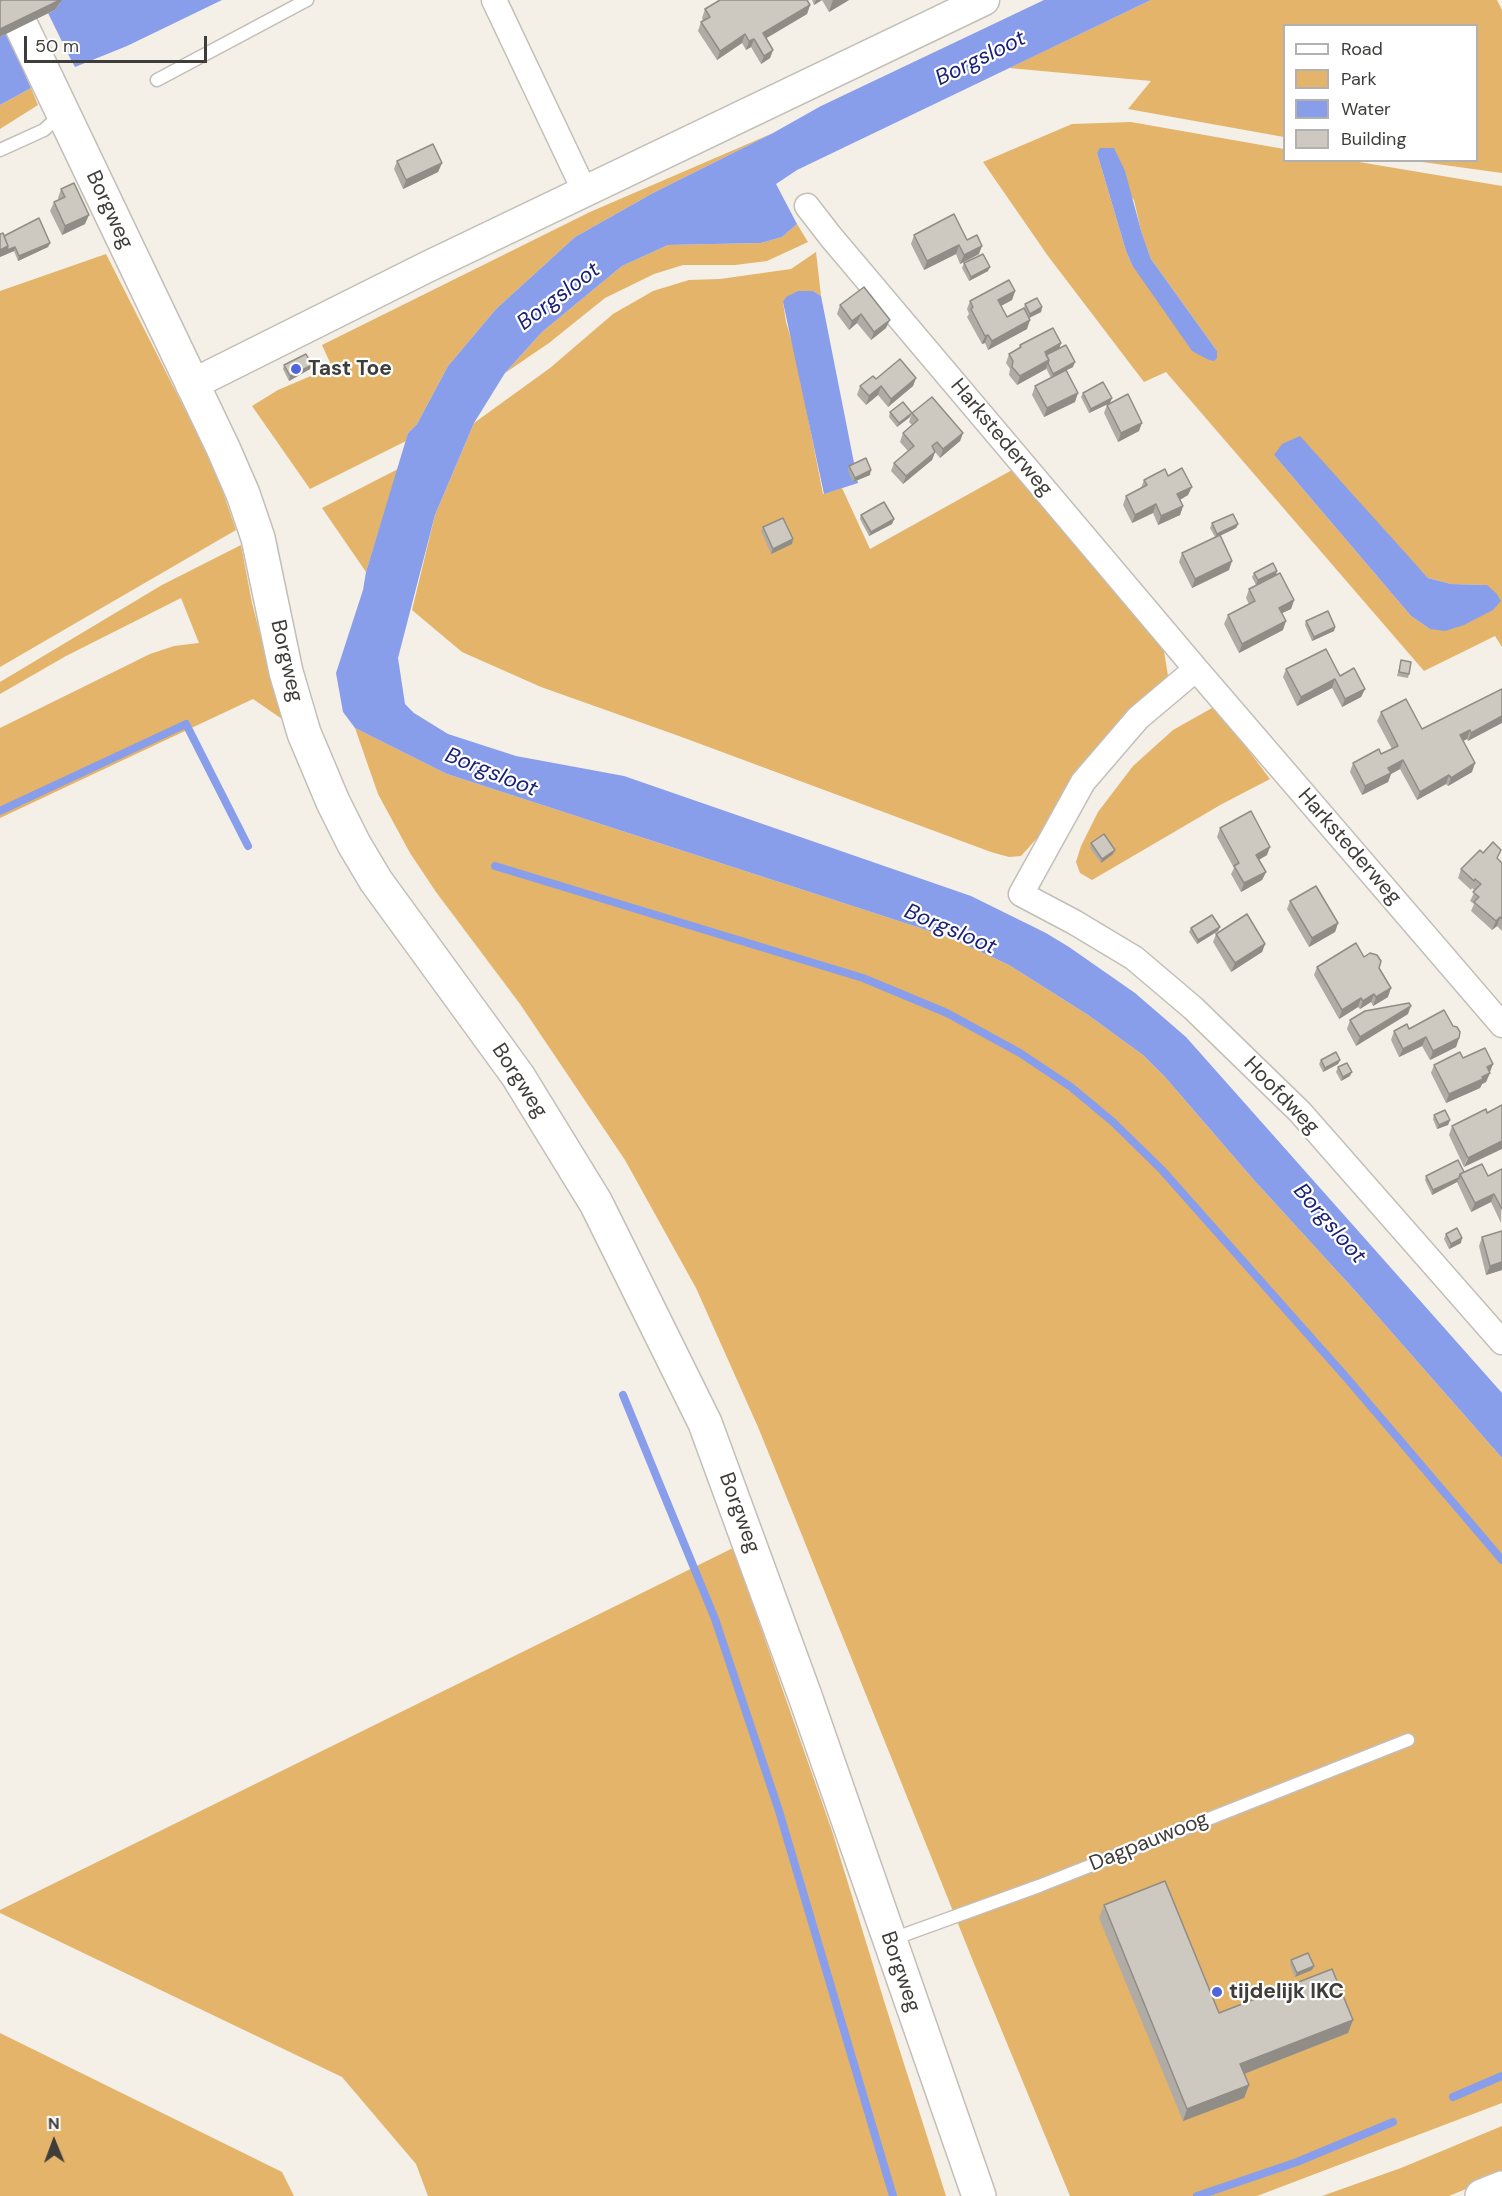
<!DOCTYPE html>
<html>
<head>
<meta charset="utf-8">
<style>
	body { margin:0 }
	#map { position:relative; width:1502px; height:2196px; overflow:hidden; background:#f4efe7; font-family:"DM Sans",sans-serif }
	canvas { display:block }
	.legend { position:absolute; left:1283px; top:24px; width:195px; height:138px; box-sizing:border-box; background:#fff; border:2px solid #b2b1b0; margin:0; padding:8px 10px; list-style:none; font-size:18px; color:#3f3d3a }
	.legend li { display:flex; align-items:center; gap:12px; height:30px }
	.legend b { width:30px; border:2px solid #b2b1b0 }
	.north { position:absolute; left:24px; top:2112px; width:60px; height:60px; -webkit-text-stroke:4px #fff; paint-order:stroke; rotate:359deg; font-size:16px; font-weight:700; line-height:24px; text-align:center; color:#3f3d3a }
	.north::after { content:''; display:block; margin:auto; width:21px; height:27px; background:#3f3d3a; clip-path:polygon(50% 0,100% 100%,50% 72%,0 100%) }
	.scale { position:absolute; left:24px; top:36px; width:183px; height:27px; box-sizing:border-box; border:3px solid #3f3d3a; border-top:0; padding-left:8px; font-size:18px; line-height:21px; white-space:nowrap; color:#3f3d3a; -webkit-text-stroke:4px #fff; paint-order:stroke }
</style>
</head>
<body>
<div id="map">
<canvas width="1502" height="2196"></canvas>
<ul class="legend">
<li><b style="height:8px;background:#fff"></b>Road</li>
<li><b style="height:16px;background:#e3b46a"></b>Park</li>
<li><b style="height:16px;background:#899eeb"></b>Water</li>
<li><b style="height:16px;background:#cdc8c0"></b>Building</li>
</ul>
<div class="north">N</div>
<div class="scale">50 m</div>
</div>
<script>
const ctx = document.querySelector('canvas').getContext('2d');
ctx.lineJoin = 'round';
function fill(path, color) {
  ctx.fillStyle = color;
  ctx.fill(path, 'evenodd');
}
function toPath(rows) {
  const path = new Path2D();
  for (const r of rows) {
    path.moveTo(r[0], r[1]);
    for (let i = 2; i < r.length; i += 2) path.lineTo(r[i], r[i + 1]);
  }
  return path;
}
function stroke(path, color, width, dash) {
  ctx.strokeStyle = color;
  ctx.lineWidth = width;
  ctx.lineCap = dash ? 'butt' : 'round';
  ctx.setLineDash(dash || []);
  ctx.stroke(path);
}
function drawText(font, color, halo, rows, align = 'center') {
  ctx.font = font + ' "DM Sans",sans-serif';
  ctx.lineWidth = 4.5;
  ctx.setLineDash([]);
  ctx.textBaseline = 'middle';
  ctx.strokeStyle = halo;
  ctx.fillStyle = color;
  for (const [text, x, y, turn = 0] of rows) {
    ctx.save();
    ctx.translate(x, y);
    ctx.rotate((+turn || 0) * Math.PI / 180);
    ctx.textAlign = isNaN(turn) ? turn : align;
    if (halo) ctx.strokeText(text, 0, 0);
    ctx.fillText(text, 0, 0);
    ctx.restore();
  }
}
const green = toPath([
	[1151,0,1497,0,1502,10,1502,173,1415,161,1476,160,1476,26,1284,26,1284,137,1128,109,1151,81,1009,68],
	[31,88,38,105,0,129,0,105],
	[1131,122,1284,149,1284,160,1353,161,1502,186,1502,647,1495,636,1424,671,1166,372,1144,382,1048,256,983,162,1072,124],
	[1097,153,1134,200,1142,235,1151,259,1217,351,1132,265,1126,251],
	[1274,455,1407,556,1428,578,1451,584,1487,585,1430,629,1411,616],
	[773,133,653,193,575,237,496,309,448,366,417,424,408,433,406,441,310,489,252,406,278,390,332,367,322,345,590,212],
	[797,224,808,242,767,261,735,265,683,265,654,274,605,298,549,343,505,373,542,332,622,266,668,245,761,243,782,237],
	[816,252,821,296,813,291,783,302,786,322,795,352,823,494,842,488,870,549,1012,470,1164,651,1168,676,1121,721,1072,780,1039,836,1021,856,1009,857,991,852,679,736,541,687,462,652,412,610,435,515,474,423,550,368,613,314,653,291,689,280,720,279,791,269],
	[106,254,205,449,216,472,236,530,0,667,0,291],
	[398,469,366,572,322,508],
	[241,545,252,603,282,719,253,699,0,818,0,728,150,654,174,646,199,643,181,598,66,656,0,694,0,682,162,585],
	[1212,708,1228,723,1270,779,1222,804,1092,880,1080,873,1076,862,1081,846,1098,812,1133,766,1173,730],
	[355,728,447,774,951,938,1009,965,1088,1015,1143,1055,1165,1077,1253,1179,1358,1294,1502,1458,1502,2103,1257,2196,1070,2196,973,1961,795,1518,758,1427,696,1288,625,1160,520,1004,436,892,410,853,378,794],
	[733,1548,832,1831,885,2004,946,2196,428,2196,416,2164,342,2077,0,1913,0,1910],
	[0,2033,282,2172,294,2196,0,2196],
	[1502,2126,1502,2174,1449,2196,1322,2196,1401,2168]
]);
const water = toPath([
	[59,0,222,0,127,46,75,67,69,57,26,77,31,88,0,105,0,37,55,10,60,3],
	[1044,0,1151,0,797,170,776,184,797,224,782,237,761,243,668,245,622,266,542,332,505,373,474,423,435,515,398,658,405,704,414,713,448,734,516,756,624,776,971,896,1046,933,1069,947,1135,993,1186,1037,1502,1393,1502,1458,1358,1294,1253,1179,1165,1077,1143,1055,1088,1015,1009,965,951,938,447,774,355,728,343,712,336,673,363,590,366,572,408,433,417,424,448,366,496,309,575,237,653,193,773,133,821,106],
	[1100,148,1114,148,1125,171,1142,234,1151,259,1217,351,1217,358,1214,361,1209,360,1192,351,1132,265,1126,251,1097,153],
	[798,291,813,291,821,296,858,483,824,494,783,302,786,297],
	[1300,436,1428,578,1451,584,1487,585,1496,593,1501,601,1493,610,1464,625,1445,631,1430,629,1411,616,1274,455,1282,444]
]);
const pier = toPath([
	[47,11,76,70,73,69,68,60,30,79,6,31]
]);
const stream = toPath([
	[0,811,186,724,248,846],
	[495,866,863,978,947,1013,1020,1053,1071,1087,1113,1122,1162,1170,1345,1376,1502,1560],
	[623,1395,715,1619,779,1811,893,2196],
	[1453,2097,1502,2076],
	[1197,2196,1297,2162,1393,2122]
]);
const service = toPath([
	[157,80,307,0],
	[0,150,44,130,62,113],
	[890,1940,1039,1886,1408,1740]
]);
const minor = toPath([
	[494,0,585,192],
	[807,206,831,237,1196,669,1502,1025],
	[1196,669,1138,718,1083,782,1021,894,1074,922,1134,958,1193,1008,1300,1112,1502,1342]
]);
const tertiary = toPath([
	[191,385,427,267,984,0]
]);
const secondary = toPath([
	[9,0,223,448,243,494,258,538,286,672,304,733,333,802,354,844,376,881,518,1076,596,1203,705,1423,805,1696,979,2196],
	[1482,2196,1502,2188]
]);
const wall = toPath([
	[718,0,809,0,807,1,810,5,807,14,766,38,773,50,770,58,761,64,751,47,746,50,742,43,717,60,698,31,701,22,703,21,702,18,705,9,717,2],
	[812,0,849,0,829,12,822,0,814,5],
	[397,161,442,163,438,172,403,189,394,169],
	[61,189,85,224,62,235,50,211,54,202,59,200,58,198],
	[914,235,967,240,979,254,960,264,956,254,924,270,911,244],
	[4,236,50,243,48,247,18,261,14,251,0,257],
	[964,263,988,271,969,281,962,268],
	[864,287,886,328,871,340,857,323,849,330,837,314,840,305],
	[1015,291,1012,300,1001,306,1007,317,1024,308,1025,304,1042,307,1041,312,1029,318,1027,329,988,350,985,343,982,344,967,317,969,314,967,309,970,301],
	[1061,343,1059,349,1073,367,1066,370,1075,402,1044,417,1032,395,1035,386,1051,378,1046,368,1046,369,1017,385,1009,375,1010,369,1006,363,1009,354,1019,349,1020,345],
	[284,365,312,365,310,369,289,381,283,369],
	[916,378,913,386,888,407,878,395,866,405,857,395,860,386,876,379],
	[1083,393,1110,403,1089,413,1081,397],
	[1107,405,1139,431,1118,442,1104,413],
	[890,412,910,417,897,427,889,417],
	[912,413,963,433,960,441,940,458,935,452,932,460,903,484,891,471,894,463,908,451,900,442,903,433,912,425,909,422],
	[849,466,870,475,853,482,848,470],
	[1144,480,1188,495,1180,500,1183,506,1180,515,1158,525,1153,513,1132,523,1123,505,1126,496,1141,488],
	[861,515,894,519,892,524,869,536,860,519],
	[1212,523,1238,524,1236,528,1220,536,1229,570,1192,588,1179,562,1182,553,1215,537,1210,528],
	[763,527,793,539,792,544,771,554,761,531],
	[1254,573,1276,575,1256,585,1252,577],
	[1249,589,1294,600,1291,609,1282,613,1283,630,1239,653,1224,624,1228,615,1249,604,1246,598],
	[1306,621,1335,627,1334,631,1312,641,1305,625],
	[1401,660,1409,674,1408,678,1397,676],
	[1286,669,1340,676,1365,689,1361,697,1342,707,1332,688,1297,706,1283,677],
	[1502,689,1468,741,1467,739,1463,741,1472,772,1448,786,1446,784,1417,800,1400,769,1391,774,1388,782,1362,795,1350,772,1353,763,1381,754,1392,749,1377,721,1381,712,1422,729],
	[1220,828,1267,855,1259,860,1266,872,1262,880,1241,892,1231,874,1234,868,1217,837],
	[1091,843,1115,850,1113,854,1101,863,1090,848],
	[1483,853,1498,859,1502,863,1502,931,1497,926,1492,930,1471,911,1474,904,1470,901,1475,891,1472,888,1471,890,1458,878,1461,869],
	[1290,901,1338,923,1335,932,1309,947,1287,909],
	[1191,928,1218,931,1197,944,1189,932],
	[1216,934,1265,944,1262,952,1231,972,1213,942],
	[1364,957,1379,968,1388,997,1373,1006,1371,1002,1360,1009,1358,1007,1339,1019,1314,975,1317,967],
	[1408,1014,1356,1046,1347,1029,1350,1020],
	[1409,1029,1459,1038,1456,1047,1430,1060,1422,1046,1399,1057,1391,1040,1394,1031],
	[1463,1058,1490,1072,1486,1082,1482,1084,1480,1088,1446,1103,1431,1073,1434,1065],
	[1321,1060,1340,1060,1338,1064,1323,1072,1319,1064],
	[1338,1067,1350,1076,1341,1081,1336,1072],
	[1486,1109,1464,1167,1449,1135,1452,1126],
	[1434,1115,1450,1120,1448,1125,1437,1129,1433,1119],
	[1502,1169,1501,1223,1491,1202,1471,1212,1457,1182,1432,1195,1425,1180,1426,1176,1464,1172,1488,1176],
	[1446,1234,1461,1243,1449,1249,1444,1239],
	[1482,1237,1502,1270,1486,1275,1479,1246],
	[1104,1905,1219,2013,1348,2033,1244,2074,1249,2085,1244,2098,1183,2121,1099,1918],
	[1291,1960,1314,1966,1312,1970,1295,1977,1290,1964]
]);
const shadedWall = toPath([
	[59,0,62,0,55,10,0,37,0,29],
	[816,0,822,0,814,5],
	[833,0,849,0,829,12],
	[810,5,807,14,760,42,763,33],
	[745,34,742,43,717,60,720,51],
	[754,39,751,47,746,50,749,41],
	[773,50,770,58,761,64,764,56],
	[442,163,438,172,403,189,406,180],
	[89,215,85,224,62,235,65,226],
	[50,243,48,247,18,261,19,256],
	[959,245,956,254,924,270,927,261],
	[8,246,15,247,14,251,0,257,0,250],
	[982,246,979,254,960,264,964,255],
	[990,267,988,271,969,281,971,277],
	[1015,291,1012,300,995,309,998,300],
	[1042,307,1041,312,1029,318,1030,314],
	[861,314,857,323,849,330,852,321],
	[890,320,886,328,871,340,874,332],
	[1030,320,1027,329,988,350,992,341],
	[988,335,985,343,982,344,985,336],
	[1061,343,1058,352,1045,358,1045,352],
	[1049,360,1046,369,1017,385,1020,376],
	[1075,362,1073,367,1052,378,1053,374],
	[312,365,310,369,289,381,290,376],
	[916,378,913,386,888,407,891,399],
	[881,386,878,395,866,405,869,396],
	[1078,393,1075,402,1044,417,1047,408],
	[1112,398,1110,403,1089,413,1091,409],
	[912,413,910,417,897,427,899,423],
	[1142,423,1139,431,1118,442,1121,433],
	[963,433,960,441,940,458,943,449],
	[935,452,932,460,903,484,906,476],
	[871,470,870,475,853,482,855,478],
	[1192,487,1188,495,1174,503,1177,494],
	[1156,504,1153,513,1132,523,1135,515],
	[1183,506,1180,515,1158,525,1161,516],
	[894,519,892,524,869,536,871,532],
	[1238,524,1236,528,1215,538,1217,534],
	[793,539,792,544,771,554,773,549],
	[1232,561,1229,570,1192,588,1195,579],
	[1277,571,1276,575,1256,585,1258,580],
	[1294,600,1291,609,1276,616,1279,608],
	[1286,621,1283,630,1239,653,1242,644],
	[1335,627,1334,631,1312,641,1314,637],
	[1335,679,1332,688,1297,706,1301,697],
	[1365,689,1361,697,1342,707,1345,699],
	[1502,716,1502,723,1468,741,1471,733],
	[1470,730,1467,739,1457,744,1460,735],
	[1403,760,1400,769,1391,774,1388,782,1362,795,1365,786,1388,768],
	[1475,763,1472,772,1448,786,1451,778],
	[1449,775,1446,784,1417,800,1420,792],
	[1270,847,1267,855,1253,863,1256,855],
	[1115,850,1113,854,1101,863,1102,859],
	[1266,872,1262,880,1241,892,1244,883],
	[1500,917,1497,926,1492,930,1496,921],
	[1338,923,1335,932,1309,947,1312,938],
	[1220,927,1218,931,1197,944,1198,940],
	[1265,944,1262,952,1231,972,1235,963],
	[1391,988,1388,997,1373,1006,1376,997],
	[1374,994,1371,1002,1360,1009,1363,1001],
	[1361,998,1358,1007,1339,1019,1342,1010],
	[1411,1006,1408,1014,1356,1046,1360,1037],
	[1426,1037,1422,1046,1399,1057,1403,1049],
	[1459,1038,1456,1047,1430,1060,1433,1051],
	[1340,1060,1338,1064,1323,1072,1325,1068],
	[1493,1064,1490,1072,1483,1076,1487,1067],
	[1352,1072,1350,1076,1341,1081,1343,1077],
	[1490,1073,1486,1082,1482,1084,1480,1088,1446,1103,1449,1094],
	[1450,1120,1448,1125,1437,1129,1439,1125],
	[1502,1141,1502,1149,1464,1167,1468,1158],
	[1459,1178,1457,1182,1432,1195,1433,1190],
	[1494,1194,1491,1202,1471,1212,1475,1203],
	[1462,1238,1461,1243,1449,1249,1451,1244],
	[1502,1262,1502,1270,1486,1275,1490,1266],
	[1314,1966,1312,1970,1295,1977,1297,1973],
	[1353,2020,1348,2033,1236,2077,1240,2064],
	[1249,2085,1244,2098,1183,2121,1187,2109]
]);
const building = toPath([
	[2,0,59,0,58,1,0,29,0,1,2,0],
	[720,0,807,0,810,5,763,33,773,50,764,56,754,39,749,41,745,34,720,51,701,22,710,17,705,9,720,0],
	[433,144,442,163,406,180,397,161,433,144],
	[74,183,89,215,65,226,54,202,65,197,61,189,74,183],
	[954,214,967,240,977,235,982,246,964,255,959,245,927,261,914,235,954,214],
	[39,218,50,243,19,256,15,247,7,250,8,246,4,236,39,218],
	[3,233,8,246,0,250,0,234,3,233],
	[983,254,990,267,971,277,964,263,983,254],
	[1009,280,1015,291,998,300,1007,317,1024,308,1030,320,992,341,988,335,985,336,971,309,973,307,970,301,1009,280],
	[864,287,890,320,874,332,861,314,852,321,840,305,864,287],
	[1037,298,1042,307,1030,314,1025,304,1037,298],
	[1053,328,1061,343,1045,352,1049,360,1020,376,1012,367,1013,361,1009,354,1021,347,1020,345,1053,328],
	[1066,345,1075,362,1053,374,1048,363,1049,360,1046,355,1066,345],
	[306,354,312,365,290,376,284,365,306,354],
	[900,359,916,378,891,399,881,386,869,396,860,386,873,376,876,379,900,359],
	[1066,370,1078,393,1047,408,1035,386,1066,370],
	[1103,382,1112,398,1091,409,1083,393,1103,382],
	[1128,394,1142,423,1121,433,1107,405,1128,394],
	[932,397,963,433,943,449,937,442,932,446,935,452,906,476,894,463,914,446,903,433,918,420,912,413,932,397],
	[903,402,912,413,899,423,890,412,903,402],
	[866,458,871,470,855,478,849,466,866,458],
	[1182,468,1192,487,1177,494,1183,506,1161,516,1156,504,1135,515,1126,496,1147,485,1144,480,1165,469,1168,476,1182,468],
	[884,502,894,519,871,532,861,515,884,502],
	[1233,514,1238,524,1217,534,1212,523,1233,514],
	[783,518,793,539,773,549,763,527,783,518],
	[1220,535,1232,561,1195,579,1182,553,1220,535],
	[1273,563,1277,571,1258,580,1254,573,1273,563],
	[1280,573,1294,600,1279,608,1286,621,1242,644,1228,615,1255,601,1249,589,1280,573],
	[1328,611,1335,627,1314,637,1306,621,1328,611],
	[1326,649,1340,676,1354,668,1365,689,1345,699,1335,679,1301,697,1286,669,1326,649],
	[1401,660,1411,662,1409,674,1399,672,1401,660],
	[1502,689,1502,716,1471,733,1470,730,1460,735,1475,763,1451,778,1449,775,1420,792,1403,760,1388,768,1391,773,1365,786,1353,763,1379,749,1381,754,1398,746,1381,712,1406,699,1422,729,1502,689],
	[1251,811,1270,847,1256,855,1266,872,1244,883,1234,866,1239,863,1220,828,1251,811],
	[1104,834,1115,850,1102,859,1091,843,1104,834],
	[1493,842,1501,850,1497,858,1502,863,1502,919,1500,917,1496,921,1474,902,1479,897,1473,892,1481,884,1475,879,1474,881,1461,869,1480,850,1483,853,1493,842],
	[1316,886,1338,923,1312,938,1290,901,1316,886],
	[1247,914,1265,944,1235,963,1216,934,1247,914],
	[1212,915,1220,927,1198,940,1191,928,1212,915],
	[1356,943,1364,957,1370,953,1377,955,1381,961,1379,968,1391,988,1376,997,1374,994,1363,1001,1361,998,1342,1010,1317,967,1356,943],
	[1409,1003,1411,1006,1360,1037,1350,1020,1365,1011,1409,1003],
	[1444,1010,1453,1026,1457,1027,1460,1032,1459,1038,1433,1051,1426,1037,1403,1049,1394,1031,1407,1024,1409,1029,1444,1010],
	[1485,1048,1493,1064,1487,1067,1490,1073,1482,1077,1483,1079,1449,1094,1434,1065,1460,1052,1463,1058,1485,1048],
	[1336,1052,1340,1060,1325,1068,1321,1060,1336,1052],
	[1347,1063,1352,1072,1343,1077,1338,1067,1347,1063],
	[1502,1105,1502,1141,1468,1158,1452,1126,1486,1109,1487,1113,1502,1105],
	[1445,1110,1450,1120,1439,1125,1434,1115,1445,1110],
	[1458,1160,1464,1172,1460,1174,1459,1178,1433,1190,1426,1176,1458,1160],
	[1482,1164,1488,1176,1502,1169,1502,1209,1494,1194,1475,1203,1460,1174,1482,1164],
	[1457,1228,1462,1238,1451,1244,1446,1234,1457,1228],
	[1502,1231,1502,1262,1490,1266,1482,1237,1502,1231],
	[1165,1881,1219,2013,1332,1969,1353,2020,1240,2064,1249,2085,1187,2109,1104,1905,1165,1881],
	[1308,1953,1314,1966,1297,1973,1291,1960,1308,1953]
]);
const markers = [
	[296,369,6,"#4f66db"],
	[1217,1992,6,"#4f66db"]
];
const streetNames = [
	["Borgweg",109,210,65],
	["Harkstederweg",1001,438,50],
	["Borgweg",286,661,77],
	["Harkstederweg",1349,847,49],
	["Borgweg",519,1081,57],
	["Hoofdweg",1281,1096,46],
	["Borgweg",739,1513,70],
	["Dagpauwoog",1149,1842,-22],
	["Borgweg",900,1972,71]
];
const poiNames = [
	["Tast Toe",308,369],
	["tijdelijk IKC",1229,1992]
];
const waterNames = [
	["Borgsloot",981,59,-26],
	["Borgsloot",559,297,-37],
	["Borgsloot",491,773,22],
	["Borgsloot",950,930,23],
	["Borgsloot",1329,1224,49]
];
fill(green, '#e3b46a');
fill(water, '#899eeb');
fill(pier, '#f4efe7');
stroke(stream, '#899eeb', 8);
stroke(service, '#c3beb7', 15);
stroke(minor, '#c3beb7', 27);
stroke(tertiary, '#c3beb7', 33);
stroke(secondary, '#c3beb7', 36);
stroke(service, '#fff', 12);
stroke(minor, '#fff', 24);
stroke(tertiary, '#fff', 30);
stroke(secondary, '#fff', 33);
fill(wall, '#b0aca5');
fill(shadedWall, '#908c86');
fill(building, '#cdc8c0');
stroke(building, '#908c86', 1.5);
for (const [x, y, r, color] of markers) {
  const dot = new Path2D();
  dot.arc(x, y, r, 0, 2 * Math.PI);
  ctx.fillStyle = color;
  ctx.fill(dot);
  stroke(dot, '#fff', 2);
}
drawText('21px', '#3f3d3a', '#fff', streetNames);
drawText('bold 21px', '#3f3d3a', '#fff', poiNames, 'left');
drawText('italic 22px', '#1a2177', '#fff', waterNames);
</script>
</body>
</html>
